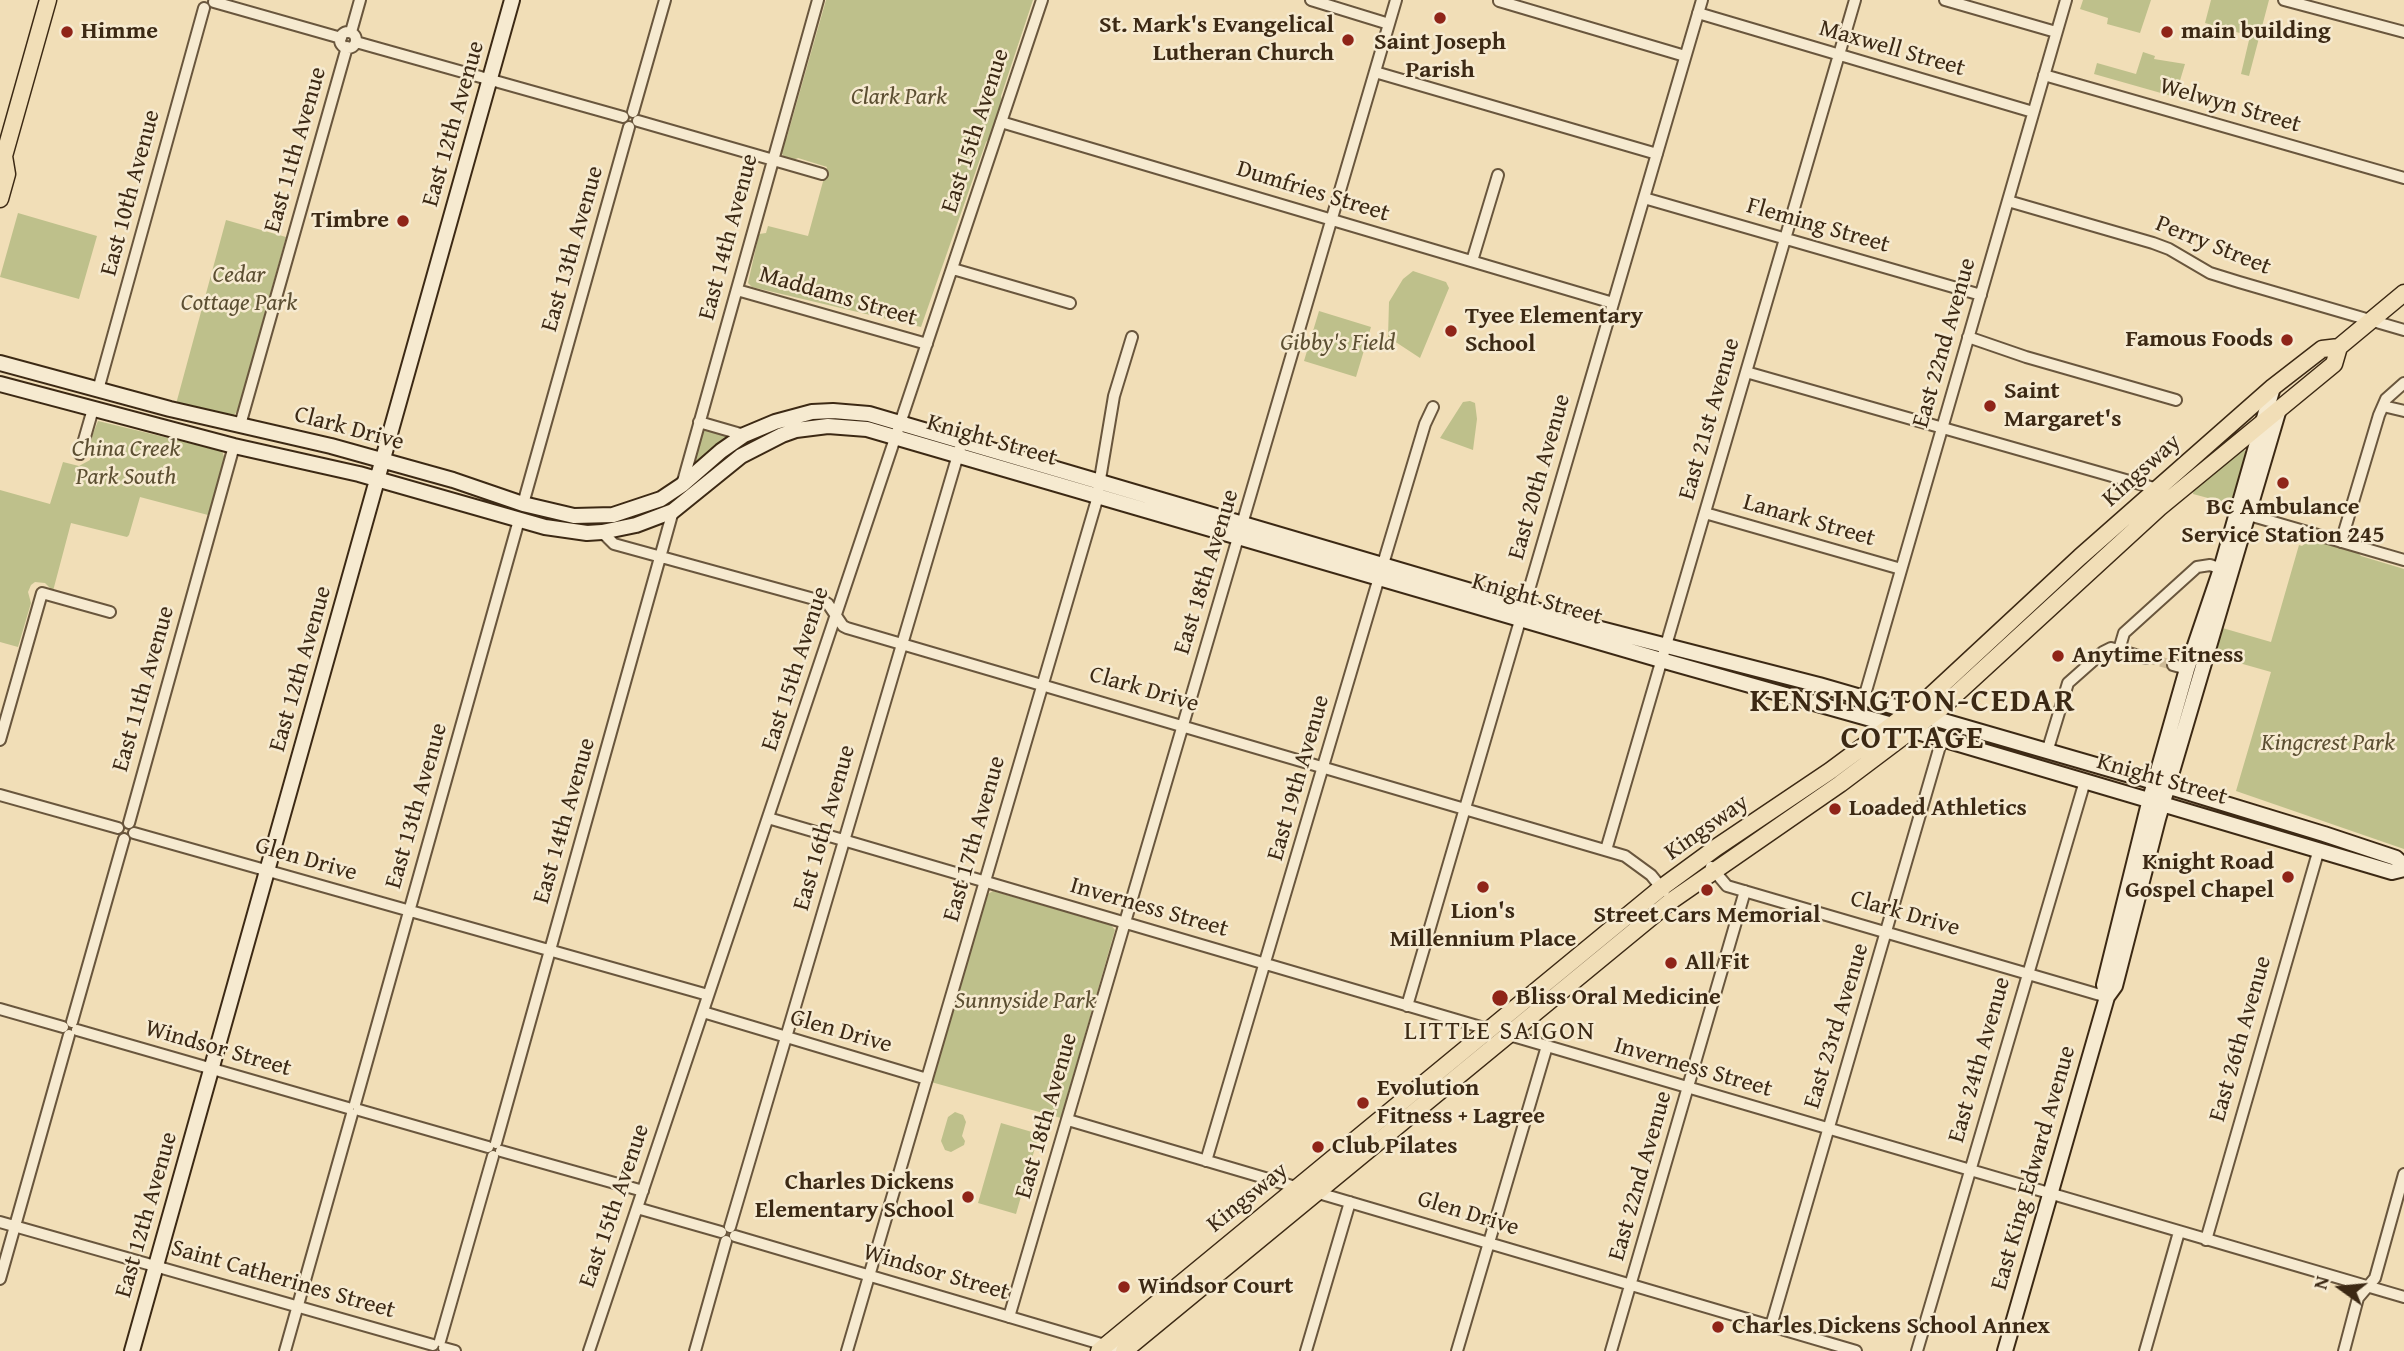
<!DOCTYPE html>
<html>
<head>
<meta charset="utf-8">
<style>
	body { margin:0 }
	#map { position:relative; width:2404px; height:1351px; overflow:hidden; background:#f1deb7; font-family:"Gentium Book Plus",serif }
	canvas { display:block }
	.north { position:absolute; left:2306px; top:1253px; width:70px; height:70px; -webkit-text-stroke:5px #f6ead0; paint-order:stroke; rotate:285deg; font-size:19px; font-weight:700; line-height:28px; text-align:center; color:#3c2914 }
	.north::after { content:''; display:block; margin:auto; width:24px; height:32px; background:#3c2914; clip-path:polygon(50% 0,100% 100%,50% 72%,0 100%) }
</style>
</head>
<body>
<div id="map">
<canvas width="2404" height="1351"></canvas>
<div class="north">N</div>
</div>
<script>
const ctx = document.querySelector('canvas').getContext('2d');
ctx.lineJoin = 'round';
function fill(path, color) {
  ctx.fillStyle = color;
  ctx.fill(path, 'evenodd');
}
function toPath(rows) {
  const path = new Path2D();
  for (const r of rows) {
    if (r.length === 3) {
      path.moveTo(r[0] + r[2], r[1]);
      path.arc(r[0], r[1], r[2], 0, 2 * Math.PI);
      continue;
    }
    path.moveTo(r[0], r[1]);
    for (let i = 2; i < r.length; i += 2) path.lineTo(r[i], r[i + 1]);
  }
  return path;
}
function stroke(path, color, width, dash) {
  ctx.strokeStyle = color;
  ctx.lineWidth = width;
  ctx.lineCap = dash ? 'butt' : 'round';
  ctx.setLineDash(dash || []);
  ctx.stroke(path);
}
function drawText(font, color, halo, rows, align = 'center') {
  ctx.font = font + ' "Gentium Book Plus",serif';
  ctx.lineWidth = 5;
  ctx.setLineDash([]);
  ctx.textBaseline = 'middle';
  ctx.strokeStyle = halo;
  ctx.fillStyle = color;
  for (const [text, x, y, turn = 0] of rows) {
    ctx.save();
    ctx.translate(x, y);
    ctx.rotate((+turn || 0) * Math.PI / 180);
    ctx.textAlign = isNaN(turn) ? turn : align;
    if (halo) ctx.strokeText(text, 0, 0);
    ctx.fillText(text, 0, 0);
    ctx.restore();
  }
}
const green = toPath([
	[826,0,1033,0,1001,96,1002,102,990,138,986,142,921,327,752,287,748,283,759,234,766,233,768,226,808,236,827,167,798,158,793,160,785,158,780,151,782,142,787,137],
	[2083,0,2151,0,2140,33,2107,24,2108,18,2080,9],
	[2211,0,2269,0,2249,76,2241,74,2250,36,2205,23],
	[2143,52,2155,56,2154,59,2185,64,2175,97,2094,74,2097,63,2136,74],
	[18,213,97,236,79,299,0,277],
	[226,220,286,237,238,410,234,415,228,416,176,404],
	[1413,271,1446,282,1449,288,1420,358,1388,337,1389,302,1403,279],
	[1319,311,1371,327,1356,377,1304,361],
	[1470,401,1475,403,1477,419,1473,450,1440,438,1463,402],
	[98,421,222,451,225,459,208,515,140,497,129,535,127,537,71,523,53,591,45,583,35,582,31,585,28,592,31,603,18,647,0,642,0,490,50,504,63,462,79,466,90,460,90,441],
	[709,429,728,436,729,438,695,465,693,461,701,435,705,430],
	[2243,449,2247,453,2234,505,2193,494,2194,489],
	[2310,539,2357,552,2361,556,2404,569,2404,849,2236,791,2271,672,2211,655,2219,627,2271,642,2299,545,2302,546],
	[993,891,1111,925,1115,930,1061,1118,931,1082,986,895],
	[955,1112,963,1115,966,1122,962,1136,965,1141,964,1145,951,1152,945,1150,941,1141,948,1117],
	[1001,1123,1039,1134,1016,1214,978,1203]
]);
const streetTunnel = toPath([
	[2146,658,2173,665]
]);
const street = toPath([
	[1311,0,1389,24],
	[1945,0,2056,32],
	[2284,0,2404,32],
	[1499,1,1685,56],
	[214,2,341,38],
	[1698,13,2033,112],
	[351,32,360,0],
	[348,40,8],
	[356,42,623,117],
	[1375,72,1657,154],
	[2044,75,2404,178],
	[633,112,665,0],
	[638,121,822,174],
	[1001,122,1613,303],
	[1644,198,1981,295],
	[2008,201,2153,243,2169,249,2210,273,2239,282,2404,330],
	[1472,261,1498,175],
	[953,269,1070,303],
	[737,290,927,344],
	[1968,337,2026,357,2176,400],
	[1746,372,2161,490],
	[98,390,204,8],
	[2383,406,2404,411],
	[699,422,744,435],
	[240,425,347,47],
	[80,454,93,409],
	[682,485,818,0],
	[523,504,629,127],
	[1705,513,1901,569],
	[2242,513,2404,560],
	[602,532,614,544,825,602,828,604,843,626,847,628,1625,856,1651,875,1664,891],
	[2341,542,2379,415,2386,399,2404,383],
	[2119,650,2124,633,2197,567,2210,565,2228,571],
	[2173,665,2187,669],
	[1864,698,2066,0],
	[0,740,42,593,110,612],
	[2047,752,2068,683,2103,652,2111,648,2146,658],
	[0,795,118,828],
	[768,818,1491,1030],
	[129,823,234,446],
	[134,833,708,995],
	[1606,850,1855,0],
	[1711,867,1727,886,2107,997],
	[1407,1006,1702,0],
	[0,1009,63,1027],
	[703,1012,927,1079],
	[72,1022,124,839],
	[77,1030,348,1108],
	[1506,1034,2404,1297],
	[355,1104,519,520],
	[359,1110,488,1147],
	[1068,1120,1299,1188],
	[496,1143,673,511],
	[501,1151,643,1191],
	[1206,1161,1383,564,1425,424,1433,407],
	[1315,1192,1856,1351],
	[637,1208,721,1232],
	[0,1222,433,1345],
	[730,1227,960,448],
	[735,1236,1125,1351],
	[2206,1240,2319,849],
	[0,1279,69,1035],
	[1009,1317,1396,0],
	[1771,1326,1942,739],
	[440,1341,493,1156],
	[444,1348,455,1351],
	[285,1351,352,1114],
	[589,1351,1042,0],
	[695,1351,726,1241],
	[847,1351,1096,503,1114,396,1132,337],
	[1306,1351,1350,1202],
	[1457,1351,1547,1046],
	[1611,1351,1745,891],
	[1917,1351,2085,781],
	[2145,1351,2179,1232],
	[2344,1351,2358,1298,2375,1278,2404,1174]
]);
const secondary = toPath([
	[0,363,170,409,331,446,453,480,523,504,574,516,613,515,661,499,682,485,721,451,744,435,775,422,812,412,833,411,869,414,1593,627,1819,685,2144,779,2324,834,2396,858,2404,866],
	[0,384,234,446,359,474,545,527,587,533,602,532,636,525,673,511,741,456,782,435,796,430,828,426,867,429,1661,660,1942,739,2392,872,2404,869],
	[2107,997,2104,985,2150,799,2187,669,2221,569,2273,387],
	[132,1351,512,0],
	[2005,1351,2107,997,2115,986,2158,819,2279,409]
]);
const primary = toPath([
	[0,160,4,156,48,0],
	[0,199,7,174,4,156],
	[1099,1351,1661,888,1717,847,1830,771,1927,699,2080,557,2273,387,2322,349,2339,347],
	[1124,1351,1671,901,1840,784,1941,708,2159,508,2334,364,2339,347,2404,293]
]);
const markers = [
	[1440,18,7,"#8f2418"],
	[67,32,7,"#8f2418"],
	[2167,32,7,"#8f2418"],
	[1348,40,7,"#8f2418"],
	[403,221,7,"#8f2418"],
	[1451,331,7,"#8f2418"],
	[2287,340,7,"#8f2418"],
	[1990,406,7,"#8f2418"],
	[2283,483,7,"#8f2418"],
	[2058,656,7,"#8f2418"],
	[1835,809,7,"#8f2418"],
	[2288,877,7,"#8f2418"],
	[1483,887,7,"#8f2418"],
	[1707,890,7,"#8f2418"],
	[1671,963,7,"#8f2418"],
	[1500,998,9,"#8f2418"],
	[1363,1103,7,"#8f2418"],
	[1318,1147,7,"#8f2418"],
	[968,1197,7,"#8f2418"],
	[1124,1287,7,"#8f2418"],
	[1718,1327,7,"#8f2418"]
];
const poiNames = [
	["St. Mark's Evangelical",1334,26,"right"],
	["Lutheran Church",1334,54,"right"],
	["Himme",81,32],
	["main building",2181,32],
	["Saint Joseph",1440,43,"center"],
	["Parish",1440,71,"center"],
	["Timbre",389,221,"right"],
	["Tyee Elementary",1465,317],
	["School",1465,345],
	["Famous Foods",2273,340,"right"],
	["Saint",2004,392],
	["Margaret's",2004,420],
	["BC Ambulance",2283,508,"center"],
	["Service Station 245",2283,536,"center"],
	["Anytime Fitness",2072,656],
	["Loaded Athletics",1849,809],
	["Knight Road",2274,863,"right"],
	["Gospel Chapel",2274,891,"right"],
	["Lion's",1483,912,"center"],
	["Millennium Place",1483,940,"center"],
	["Street Cars Memorial",1707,916,"center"],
	["All Fit",1685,963],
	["Bliss Oral Medicine",1516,998],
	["Evolution",1377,1089],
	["Fitness + Lagree",1377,1117],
	["Club Pilates",1332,1147],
	["Charles Dickens",954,1183,"right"],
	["Elementary School",954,1211,"right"],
	["Windsor Court",1138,1287],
	["Charles Dickens School Annex",1732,1327]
];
const streetNames = [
	["Maxwell Street",1892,49,16],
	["Welwyn Street",2230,106,16],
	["East 12th Avenue",454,124,-74],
	["East 15th Avenue",976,131,-72],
	["East 11th Avenue",296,150,-74],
	["Dumfries Street",1313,192,17],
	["East 10th Avenue",131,193,-75],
	["Fleming Street",1818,226,16],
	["East 14th Avenue",729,237,-75],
	["Perry Street",2213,246,22],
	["East 13th Avenue",573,249,-74],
	["Maddams Street",838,297,16],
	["East 22nd Avenue",1945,343,-74],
	["East 21st Avenue",1710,419,-74],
	["Clark Drive",349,429,15],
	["Knight Street",992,441,16],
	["Kingsway",2142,471,-42],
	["East 20th Avenue",1540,477,-74],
	["Lanark Street",1809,521,16],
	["East 18th Avenue",1207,572,-73],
	["Knight Street",1537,600,16],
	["East 12th Avenue",301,669,-74],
	["East 15th Avenue",796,669,-72],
	["East 11th Avenue",144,689,-74],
	["Clark Drive",1144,690,16],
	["East 19th Avenue",1299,778,-74],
	["Knight Street",2162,780,16],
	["East 13th Avenue",417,806,-74],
	["East 14th Avenue",565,821,-74],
	["East 16th Avenue",825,828,-74],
	["Kingsway",1707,828,-35],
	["East 17th Avenue",975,839,-74],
	["Glen Drive",306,860,16],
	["Inverness Street",1149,908,16],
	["Clark Drive",1905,914,16],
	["East 23rd Avenue",1837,1026,-73],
	["Glen Drive",841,1032,16],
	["East 26th Avenue",2241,1039,-74],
	["Windsor Street",218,1049,16],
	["East 24th Avenue",1980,1060,-74],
	["Inverness Street",1693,1068,16],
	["East 18th Avenue",1047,1116,-74],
	["East King Edward Avenue",2034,1168,-74],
	["East 22nd Avenue",1641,1176,-74],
	["Kingsway",1248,1198,-39],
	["East 15th Avenue",615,1206,-71],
	["Glen Drive",1468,1214,17],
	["East 12th Avenue",147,1215,-74],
	["Windsor Street",936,1273,16],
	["Saint Catherines Street",283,1280,16]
];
const parkNames = [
	["Clark Park",899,98],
	["Cedar",239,276],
	["Cottage Park",239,304],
	["Gibby's Field",1338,344],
	["China Creek",126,450],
	["Park South",126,478],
	["Kingcrest Park",2328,744],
	["Sunnyside Park",1025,1002]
];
const neighbourhoodNames = [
	["LITTLE SAIGON",1500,1032]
];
const districtNames = [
	["KENSINGTON-CEDAR",1913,703],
	["COTTAGE",1913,740]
];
fill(green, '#bec08b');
stroke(streetTunnel, '#cdba96', 10, [10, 5]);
stroke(street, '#69563d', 14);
stroke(secondary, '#3c2914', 18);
stroke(primary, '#3c2914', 19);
stroke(street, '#f6ead0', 10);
stroke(secondary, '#f6ead0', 14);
stroke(primary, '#f1deb7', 16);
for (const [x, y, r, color] of markers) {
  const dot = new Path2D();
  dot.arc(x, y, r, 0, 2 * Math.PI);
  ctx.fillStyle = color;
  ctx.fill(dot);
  stroke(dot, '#f6ead0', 2.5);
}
drawText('bold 24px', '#3c2914', '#f6ead0', poiNames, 'left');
drawText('24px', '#3c2914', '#f6ead0', streetNames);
drawText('italic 24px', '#5c4f32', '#f6ead0', parkNames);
ctx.letterSpacing = '2px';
drawText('26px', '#3c2914', '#f6ead0', neighbourhoodNames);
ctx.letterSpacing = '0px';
ctx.letterSpacing = '2px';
drawText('bold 32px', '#3c2914', '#f6ead0', districtNames);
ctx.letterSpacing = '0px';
</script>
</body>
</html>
